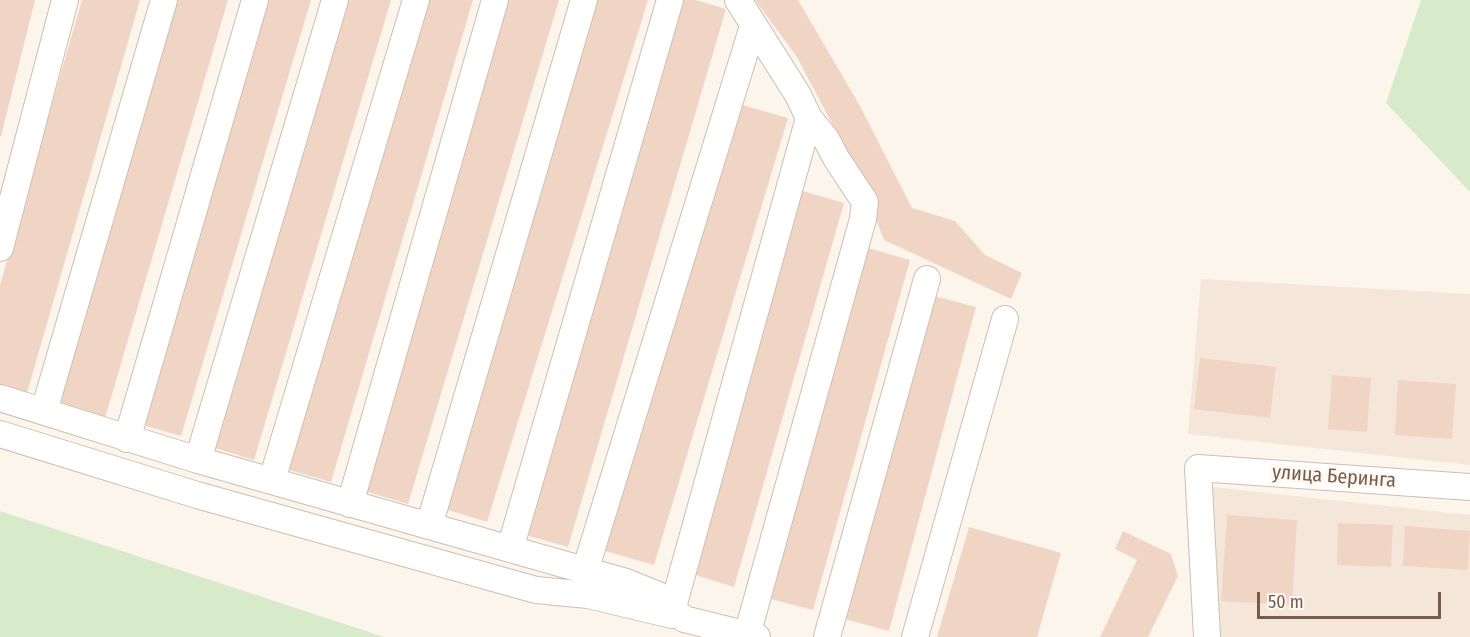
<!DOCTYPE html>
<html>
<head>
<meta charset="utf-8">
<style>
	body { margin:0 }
	#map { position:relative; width:1470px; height:637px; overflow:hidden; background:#fcf5ec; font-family:"Fira Sans Condensed",sans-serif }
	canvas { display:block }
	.scale { position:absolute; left:1257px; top:592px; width:184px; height:27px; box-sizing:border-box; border:3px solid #775c4e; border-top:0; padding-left:8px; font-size:18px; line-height:21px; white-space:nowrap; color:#775c4e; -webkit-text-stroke:4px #fef9f2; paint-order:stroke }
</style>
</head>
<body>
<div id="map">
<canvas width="1470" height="637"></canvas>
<div class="scale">50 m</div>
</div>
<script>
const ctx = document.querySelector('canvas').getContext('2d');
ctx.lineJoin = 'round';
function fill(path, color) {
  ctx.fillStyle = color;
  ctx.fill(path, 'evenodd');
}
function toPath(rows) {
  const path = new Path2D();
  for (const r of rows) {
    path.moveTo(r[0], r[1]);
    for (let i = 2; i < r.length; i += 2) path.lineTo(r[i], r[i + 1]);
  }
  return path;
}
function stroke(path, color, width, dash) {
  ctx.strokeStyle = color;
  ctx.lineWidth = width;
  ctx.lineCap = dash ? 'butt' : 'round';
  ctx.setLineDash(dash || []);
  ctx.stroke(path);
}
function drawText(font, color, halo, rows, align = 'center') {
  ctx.font = font + ' "Fira Sans Condensed",sans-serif';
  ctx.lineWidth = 6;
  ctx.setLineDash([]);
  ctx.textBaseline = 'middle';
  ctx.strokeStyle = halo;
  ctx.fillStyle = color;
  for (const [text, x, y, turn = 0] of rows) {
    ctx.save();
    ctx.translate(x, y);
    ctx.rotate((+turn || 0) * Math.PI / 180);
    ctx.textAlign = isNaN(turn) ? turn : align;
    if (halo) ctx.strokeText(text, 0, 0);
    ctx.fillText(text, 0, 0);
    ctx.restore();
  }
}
const residential = toPath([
	[1201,279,1470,294,1470,465,1188,434],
	[1213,487,1470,515,1470,637,1206,637]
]);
const green = toPath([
	[1421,0,1470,0,1470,192,1386,103],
	[0,511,384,637,0,637]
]);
const building = toPath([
	[0,0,35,0,1,136,0,136],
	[82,0,140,0,27,393,0,386,0,285],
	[175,0,228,0,105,418,56,403],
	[262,0,311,0,181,436,136,423],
	[341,0,391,0,254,460,208,446],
	[424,0,473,0,331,482,286,469],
	[507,0,559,0,408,504,361,490],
	[594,0,648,0,487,522,438,507],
	[678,0,696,0,726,9,568,547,522,534],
	[755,0,798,0,860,106,912,208,955,221,985,255,1022,273,1011,299,884,240,859,175,797,57],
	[739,104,788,118,654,565,605,551],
	[799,190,844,203,734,587,689,573],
	[864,247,910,260,813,610,767,598],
	[927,294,976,307,889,631,841,618],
	[1200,358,1276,367,1270,418,1194,409],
	[1332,375,1371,378,1367,432,1328,429],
	[1398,380,1456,384,1452,439,1395,435],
	[1227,515,1297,520,1292,605,1221,601],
	[1338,523,1393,525,1391,567,1337,565],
	[1405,526,1470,531,1468,570,1403,566],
	[969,527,1061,553,1037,637,937,637],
	[1123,531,1171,554,1178,576,1148,637,1100,637,1137,560,1115,549]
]);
const minor = toPath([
	[738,0,798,95,809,118,826,139,836,158,865,202,863,219,747,635],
	[0,248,65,0],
	[0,398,198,460,626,582,658,595,684,619,757,637],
	[44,411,164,0],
	[0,434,197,495,536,590,588,595,672,615],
	[127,439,255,0],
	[198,460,335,0],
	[272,480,416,0],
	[350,504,495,0],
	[429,526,584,0],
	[510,549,670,0],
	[585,571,753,26],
	[673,607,809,118],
	[827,637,927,279],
	[915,637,1005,319],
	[1207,637,1198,468,1470,487]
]);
const streetNames = [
	["улица Беринга",1334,477,4]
];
fill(residential, '#f4e7da');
fill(green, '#d7eaca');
fill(building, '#f1d5c4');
stroke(minor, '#cebeb0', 28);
stroke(minor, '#fff', 26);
drawText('20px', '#775c4e', '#fef9f2', streetNames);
</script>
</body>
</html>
